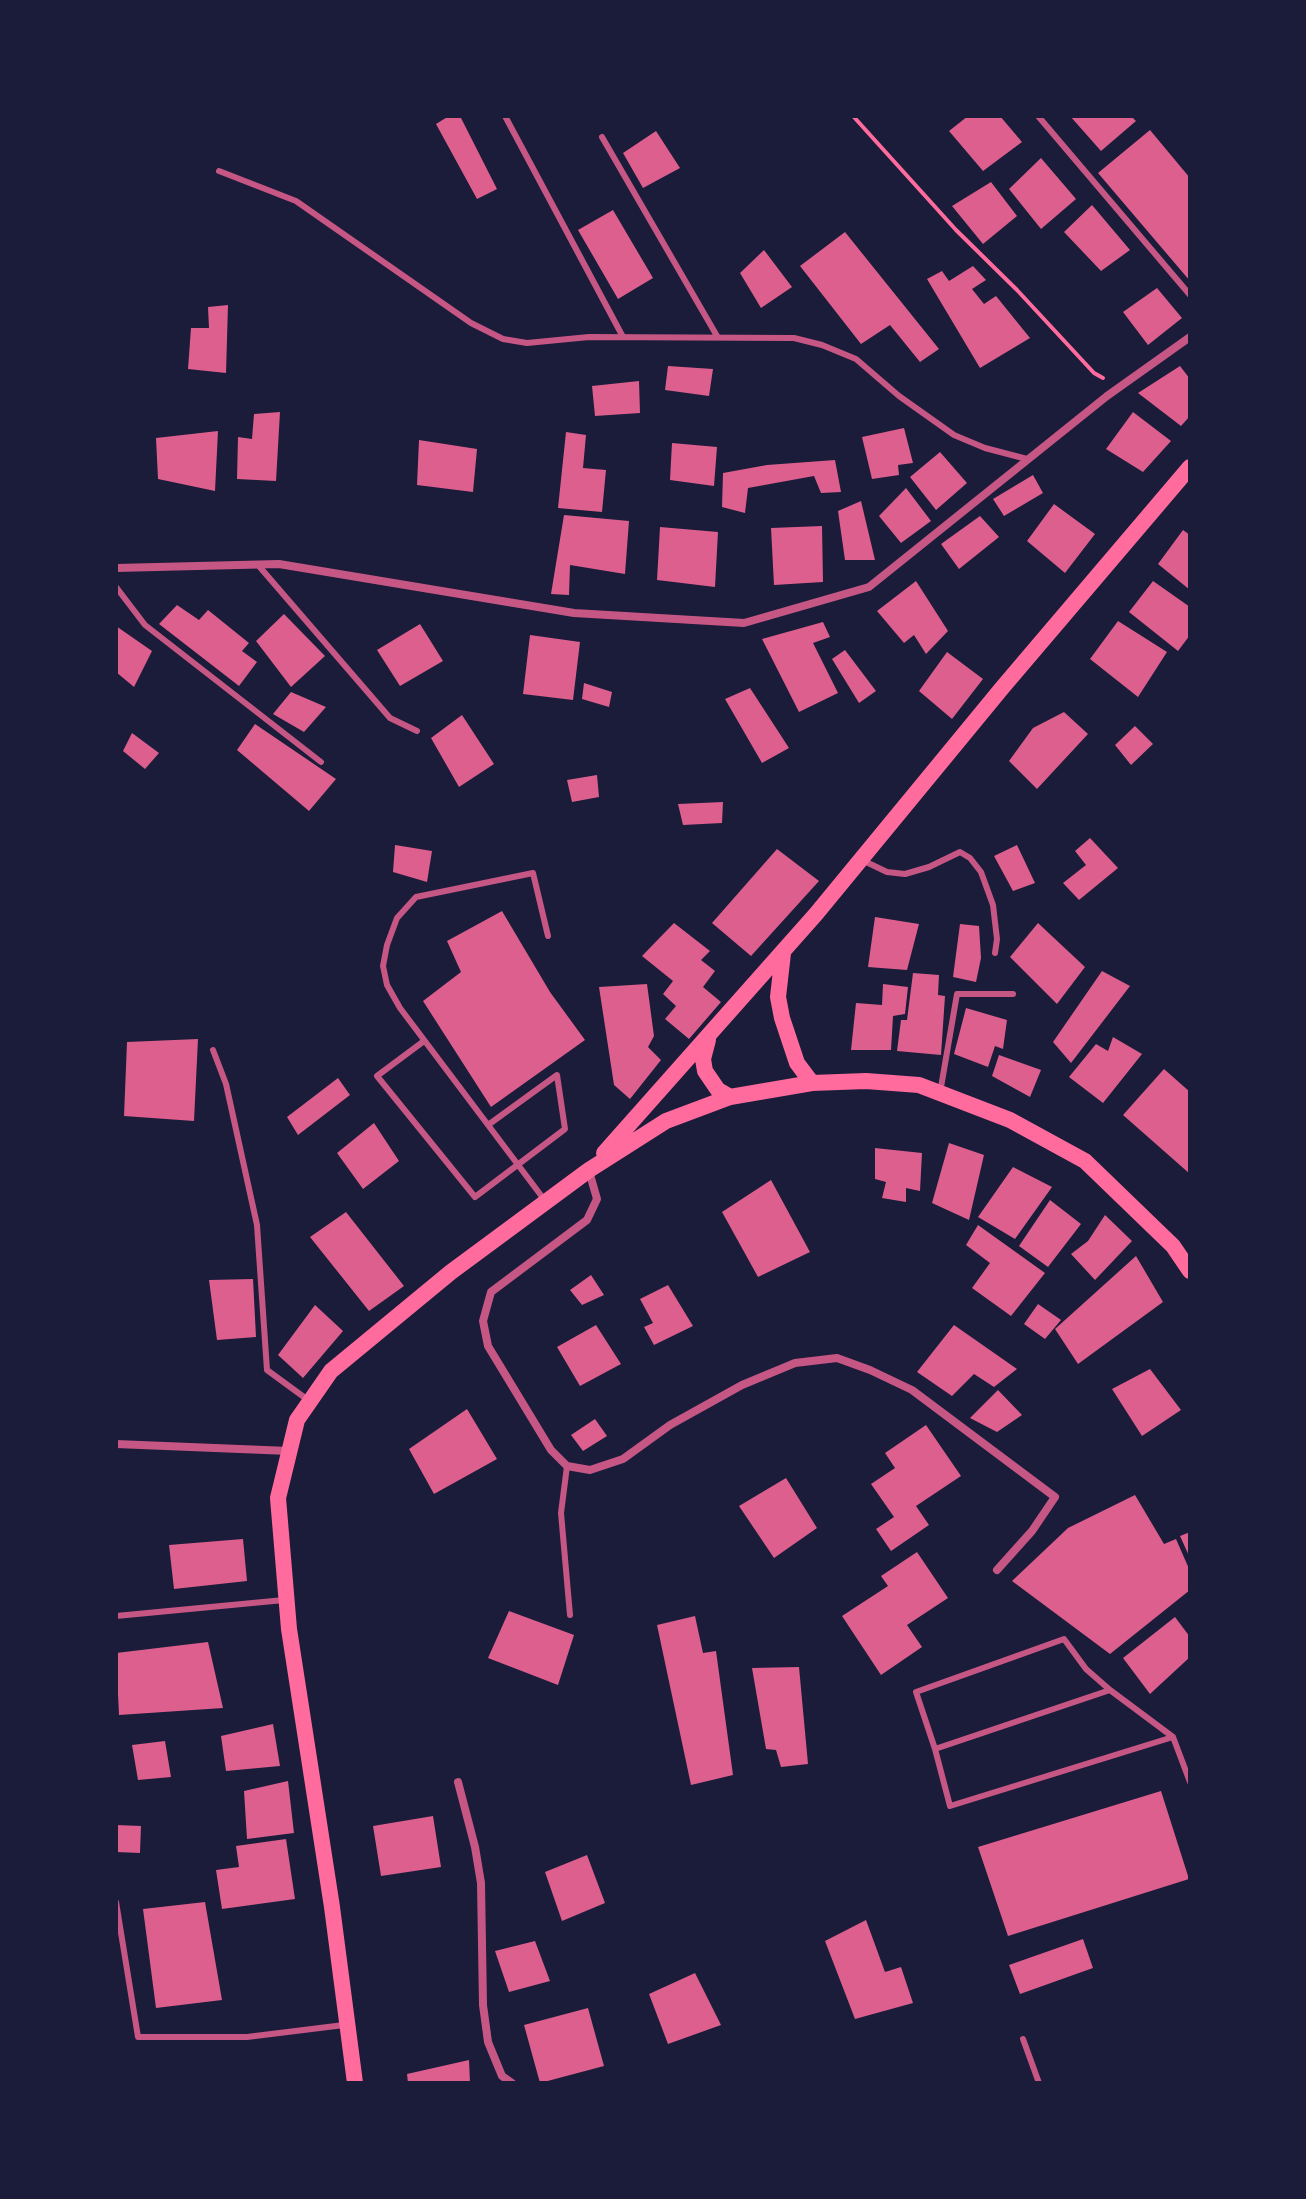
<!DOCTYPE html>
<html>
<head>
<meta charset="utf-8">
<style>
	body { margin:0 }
	#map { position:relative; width:1306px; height:2199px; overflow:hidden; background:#1b1b3a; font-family:Ubuntu,sans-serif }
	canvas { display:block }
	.frame { position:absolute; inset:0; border:118px solid #1b1b3a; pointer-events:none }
</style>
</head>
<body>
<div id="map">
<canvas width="1306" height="2199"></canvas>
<div class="frame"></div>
</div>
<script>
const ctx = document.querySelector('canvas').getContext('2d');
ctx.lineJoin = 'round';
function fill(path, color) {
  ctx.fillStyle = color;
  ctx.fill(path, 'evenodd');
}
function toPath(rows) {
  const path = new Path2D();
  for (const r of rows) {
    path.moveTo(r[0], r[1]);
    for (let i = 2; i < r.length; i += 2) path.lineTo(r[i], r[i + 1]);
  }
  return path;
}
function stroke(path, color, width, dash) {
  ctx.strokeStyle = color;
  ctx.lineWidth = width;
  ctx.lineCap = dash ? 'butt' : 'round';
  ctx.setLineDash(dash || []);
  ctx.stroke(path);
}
const building = toPath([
	[449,116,460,116,497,189,477,199,436,124],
	[968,116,1000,116,1022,142,983,171,949,131],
	[1070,116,1131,116,1136,121,1101,151],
	[1150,130,1190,178,1190,281,1098,173],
	[656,131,680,168,643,188,623,153],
	[1041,158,1076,199,1041,229,1009,189],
	[991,182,1017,216,983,244,952,206],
	[1092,205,1130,250,1101,271,1064,232],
	[613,210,653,278,618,299,578,230],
	[845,232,939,349,920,362,890,325,861,344,800,266],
	[764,250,792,287,761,308,740,273],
	[973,266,986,280,972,289,984,304,996,296,1030,338,980,368,927,279,942,271,949,281],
	[1157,288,1182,318,1148,345,1123,312],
	[228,305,226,373,188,369,191,328,209,328,208,307],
	[668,366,713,369,709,396,665,390],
	[1180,366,1190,379,1190,416,1181,426,1138,393],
	[639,381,640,413,595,416,592,386],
	[280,412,276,481,237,479,238,437,252,439,254,414],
	[1133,412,1171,441,1143,472,1106,449],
	[904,428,913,463,898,465,899,475,872,479,862,437],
	[218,431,215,491,158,479,156,438],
	[566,432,586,435,583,468,606,470,602,512,558,508],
	[419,440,477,449,473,492,417,485],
	[672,443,717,447,714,486,670,480],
	[940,452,967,483,936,510,910,477],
	[835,460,841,492,821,493,814,476,748,488,745,513,722,507,723,473,767,465],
	[1033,475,1043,493,1004,516,993,499],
	[906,488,931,521,901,543,879,516],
	[861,501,875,560,845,560,838,511],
	[1054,504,1095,534,1065,573,1027,541],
	[564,515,629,521,625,574,570,565,569,595,551,594],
	[980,516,999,537,959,569,941,544],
	[822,526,823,582,774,585,771,528],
	[660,527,718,532,715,587,657,580],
	[1183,530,1190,535,1190,590,1158,564],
	[916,581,948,631,926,654,914,635,904,643,877,611],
	[1153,581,1190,607,1190,635,1178,651,1129,612],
	[177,605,199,620,208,610,249,643,242,651,257,662,239,686,159,624],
	[284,614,325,656,291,687,256,641],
	[1118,621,1167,652,1138,697,1090,659],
	[823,622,830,637,813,643,838,693,799,712,762,639],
	[420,624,443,661,400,686,377,650],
	[116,626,152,651,134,687,116,672],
	[530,635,580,642,573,700,523,694],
	[845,650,876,691,859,703,832,659],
	[947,652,983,679,952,719,919,691],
	[584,683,612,692,609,707,582,699],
	[750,688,789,748,762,763,725,699],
	[291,692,326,707,304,732,273,714],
	[1064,712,1088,734,1037,789,1009,761,1033,728],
	[462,715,494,764,459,787,431,738],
	[255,724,336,779,309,811,237,750],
	[1135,726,1153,744,1131,765,1115,745],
	[132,733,159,753,145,769,123,751],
	[597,775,599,797,572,802,567,780],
	[723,802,722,823,683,825,678,804],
	[1090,838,1118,868,1079,900,1063,883,1086,865,1075,851],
	[395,845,432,851,427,882,393,872],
	[1017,845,1035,883,1013,891,994,856],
	[777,849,819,881,751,956,712,923],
	[502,911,550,992,585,1040,491,1107,423,1001,461,972,447,941],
	[875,917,919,924,907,970,868,967],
	[674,923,710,951,701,960,715,971,703,987,721,1002,689,1039,665,1019,676,1006,663,994,673,981,642,956],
	[1038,923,1085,967,1057,1004,1010,957],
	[960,924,979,926,981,958,976,982,953,977],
	[1102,971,1130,986,1071,1063,1053,1042],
	[913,973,939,975,938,995,945,996,941,1055,897,1051,901,1020,907,1020],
	[647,984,654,1036,648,1047,661,1060,630,1099,614,1085,599,987],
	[883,984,908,987,905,1014,893,1016,891,1050,851,1050,856,1003,882,1005],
	[966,1008,1007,1020,1003,1049,995,1046,988,1067,954,1054],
	[1113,1037,1142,1054,1103,1103,1069,1077,1096,1044,1108,1051],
	[198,1039,194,1121,124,1116,127,1042],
	[999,1055,1041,1070,1030,1097,992,1076],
	[1164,1069,1190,1092,1190,1174,1123,1115],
	[338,1078,350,1095,298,1135,287,1117],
	[374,1123,399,1161,363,1189,337,1153],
	[949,1143,984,1155,969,1220,932,1203],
	[875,1148,922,1153,920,1191,906,1188,906,1202,882,1198,886,1182,875,1179],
	[1013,1167,1052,1187,1015,1239,978,1217],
	[771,1180,810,1252,758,1277,722,1212],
	[1050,1200,1081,1224,1048,1267,1019,1246],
	[346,1212,404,1286,369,1311,310,1237],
	[1105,1215,1132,1241,1095,1280,1071,1254,1088,1241],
	[978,1225,1045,1273,1011,1316,972,1288,990,1263,966,1245],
	[1136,1256,1163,1302,1078,1364,1055,1329],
	[591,1275,604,1295,582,1305,570,1290],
	[253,1279,256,1337,217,1340,209,1280],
	[668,1285,693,1326,654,1345,644,1327,653,1323,640,1299],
	[1038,1304,1061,1320,1045,1339,1024,1324],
	[315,1305,343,1331,303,1378,278,1355],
	[596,1325,621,1364,580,1386,557,1347],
	[954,1325,1017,1369,994,1387,974,1374,952,1396,917,1372],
	[1150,1369,1181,1410,1142,1436,1112,1389],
	[998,1390,1022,1415,997,1432,970,1418],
	[467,1409,497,1459,434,1494,409,1449],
	[595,1419,607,1436,583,1451,571,1435],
	[926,1425,961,1476,916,1506,929,1525,891,1551,876,1529,894,1517,871,1484,895,1468,885,1453],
	[786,1478,817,1528,774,1558,739,1506],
	[1135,1495,1164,1544,1176,1539,1190,1571,1190,1590,1110,1654,1012,1581,1068,1528],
	[1190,1532,1190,1558,1180,1536],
	[243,1539,247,1581,174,1589,169,1545],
	[917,1552,948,1598,907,1625,922,1647,881,1675,842,1616,888,1586,881,1576],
	[509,1611,574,1635,558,1685,488,1658],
	[695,1616,703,1653,716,1651,733,1775,691,1785,657,1625],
	[1175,1617,1190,1637,1190,1657,1150,1694,1123,1658],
	[208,1642,223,1708,119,1715,116,1653],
	[799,1667,808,1764,781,1767,776,1750,766,1749,752,1668],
	[273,1724,280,1766,226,1771,221,1736],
	[165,1741,171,1777,138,1780,132,1745],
	[288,1781,294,1833,247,1839,244,1791],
	[1161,1791,1189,1879,1008,1936,978,1847],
	[433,1816,441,1867,381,1876,373,1826],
	[116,1825,141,1826,140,1853,116,1852],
	[286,1839,295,1899,222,1909,216,1870,239,1867,236,1846],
	[587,1855,605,1903,562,1921,545,1872],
	[205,1902,222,2000,156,2008,143,1909],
	[866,1920,885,1972,901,1967,913,2003,855,2019,825,1941],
	[1083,1939,1093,1968,1020,1994,1009,1965],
	[535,1941,550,1981,509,1992,495,1951],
	[695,1973,721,2025,668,2044,649,1994],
	[588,2008,604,2066,540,2083,524,2025],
	[469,2060,470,2083,408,2083,407,2074]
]);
const path = toPath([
	[853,116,956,230,1017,290,1094,373,1103,378]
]);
const service = toPath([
	[505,116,623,337],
	[1038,116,1190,295],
	[602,137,717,336],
	[219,171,296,201,471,323,503,339,527,343,589,337,794,338,822,345,856,359,899,396,954,435,985,448,1027,459],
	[258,565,390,718,417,731],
	[116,587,145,625,321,762],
	[864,861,887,872,905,874,929,867,960,852,970,858,981,872,993,905,997,939,995,953],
	[424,1041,377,1076,475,1197,565,1129,557,1075,488,1125],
	[213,1050,226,1084,257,1225,267,1370,308,1400],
	[940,1093,957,994,1013,994],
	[546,1202,400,1008,387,985,383,966,387,945,397,918,416,897,533,873,548,936],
	[567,1466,561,1513,570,1615],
	[116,1616,284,1600],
	[1173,1737,950,1806,935,1749,1110,1690,1173,1737,1190,1782],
	[935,1749,916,1692,1064,1639,1086,1669,1110,1690],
	[116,1902,138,2037,247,2037,344,2025],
	[1023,2039,1039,2083]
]);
const minor = toPath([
	[116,568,279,564,574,613,744,623,869,587,1107,396,1190,337],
	[589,1171,597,1199,587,1220,491,1292,483,1321,488,1346,551,1450,567,1466,590,1470,623,1459,670,1425,742,1385,795,1363,837,1358,870,1370,912,1390,1055,1497,1032,1531,997,1570],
	[116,1444,289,1451],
	[458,1782,475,1847,481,1883,483,2005,488,2042,502,2076,512,2083]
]);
const secondary = toPath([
	[783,953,778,997,782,1018,797,1063,812,1083],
	[708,1040,703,1059,705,1071,718,1090,730,1097],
	[604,1153,816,914,1002,688,1190,467],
	[355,2083,332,1907,289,1629,278,1498,297,1420,331,1371,451,1272,589,1170,666,1121,730,1097,812,1083,866,1081,919,1085,1010,1120,1085,1161,1173,1246,1190,1271]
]);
fill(building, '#dd5f8e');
stroke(path, '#ff6b9d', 4);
stroke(service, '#c65784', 6);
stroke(minor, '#c65784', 8);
stroke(secondary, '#ff6b9d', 16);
</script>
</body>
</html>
